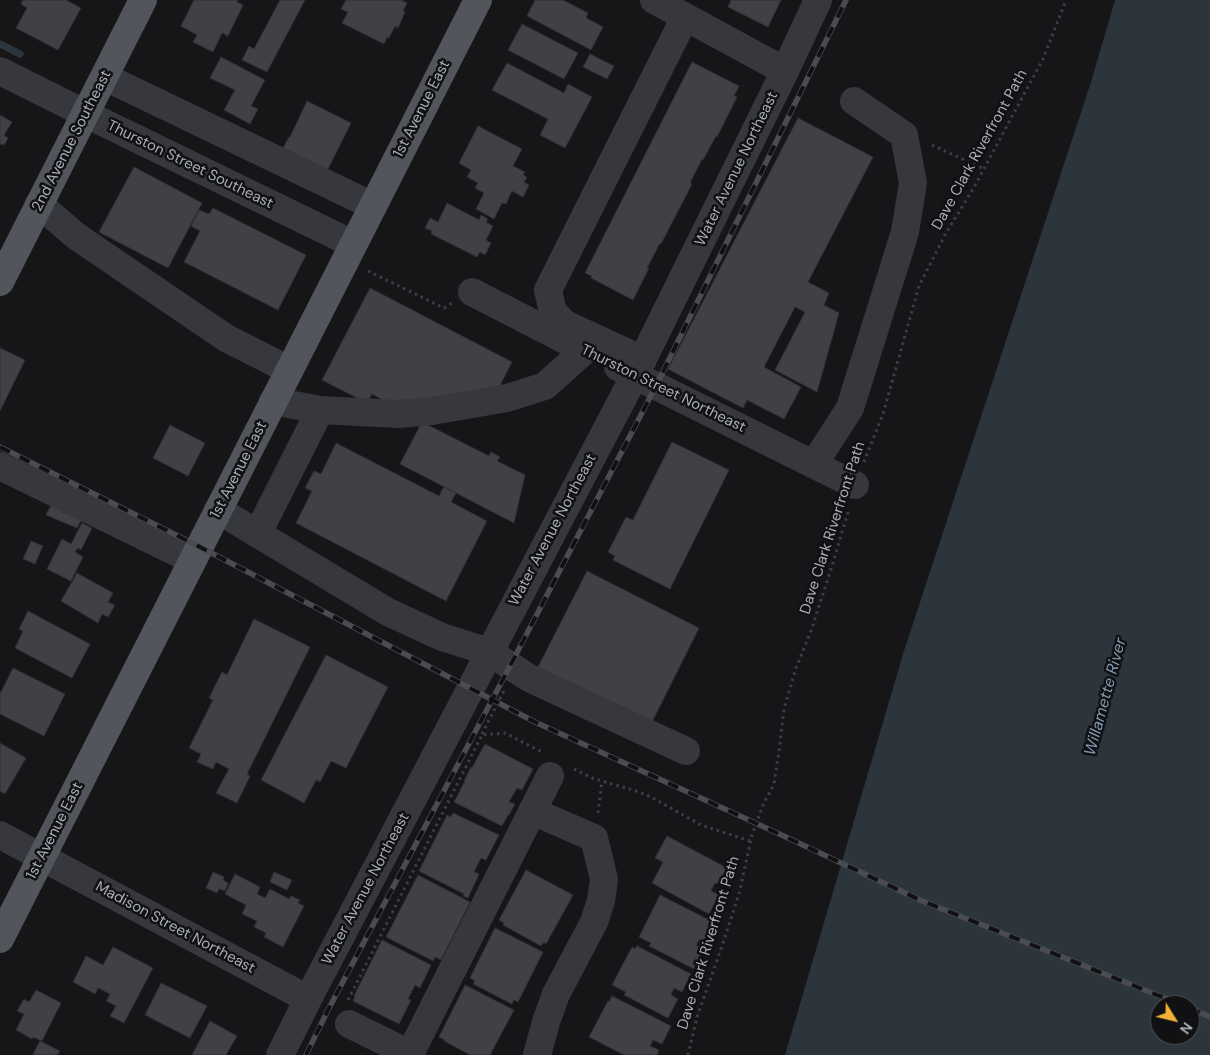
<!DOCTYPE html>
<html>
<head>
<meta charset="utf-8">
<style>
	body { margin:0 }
	#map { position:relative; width:1210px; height:1055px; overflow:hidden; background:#161618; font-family:"DM Sans",sans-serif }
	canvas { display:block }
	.north { position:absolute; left:1150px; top:995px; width:50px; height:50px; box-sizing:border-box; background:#111113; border:1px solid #4d4f55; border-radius:50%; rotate:126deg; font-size:14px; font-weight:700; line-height:20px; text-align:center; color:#a8adb8 }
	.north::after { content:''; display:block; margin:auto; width:18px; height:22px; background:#f2b134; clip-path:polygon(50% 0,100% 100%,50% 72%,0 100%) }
</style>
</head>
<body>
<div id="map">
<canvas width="1210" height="1055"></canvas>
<div class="north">N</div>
</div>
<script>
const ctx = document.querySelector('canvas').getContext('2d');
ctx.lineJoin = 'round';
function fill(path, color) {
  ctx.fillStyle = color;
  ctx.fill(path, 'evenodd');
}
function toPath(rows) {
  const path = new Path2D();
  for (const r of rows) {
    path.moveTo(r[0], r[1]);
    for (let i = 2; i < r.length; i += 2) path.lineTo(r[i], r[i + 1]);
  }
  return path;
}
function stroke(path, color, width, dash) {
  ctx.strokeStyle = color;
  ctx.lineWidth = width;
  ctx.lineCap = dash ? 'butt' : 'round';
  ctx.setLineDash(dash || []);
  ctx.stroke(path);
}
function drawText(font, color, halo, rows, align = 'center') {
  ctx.font = font + ' "DM Sans",sans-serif';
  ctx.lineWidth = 5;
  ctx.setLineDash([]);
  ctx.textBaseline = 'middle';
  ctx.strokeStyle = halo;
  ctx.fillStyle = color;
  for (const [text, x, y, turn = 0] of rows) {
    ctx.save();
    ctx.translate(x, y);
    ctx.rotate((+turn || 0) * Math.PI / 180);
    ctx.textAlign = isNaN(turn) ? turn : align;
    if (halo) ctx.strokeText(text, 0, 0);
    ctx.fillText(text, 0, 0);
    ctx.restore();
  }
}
const water = toPath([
	[1115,0,1210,0,1210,1055,785,1055,904,651,1091,82],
	[1160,1005,1190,1005,1190,1035,1160,1035]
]);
const stream = toPath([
	[0,44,20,54]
]);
const building = toPath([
	[23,0,66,0,81,8,58,50,16,28,27,8,21,4,23,0],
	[194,0,238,0,237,2,243,5,228,36,222,33,213,52,193,42,197,35,181,26,194,0],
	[280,0,305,0,267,72,242,60,249,46,254,49,280,0],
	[346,0,401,0,407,3,403,11,405,12,398,28,395,26,389,38,387,37,384,44,342,23,348,12,341,9,346,0],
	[535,0,563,0,588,13,586,18,603,27,591,50,527,16,535,0],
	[731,0,781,0,768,27,728,7,731,0],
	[522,24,578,53,564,79,508,50,522,24],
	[590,54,614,66,607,79,583,67,590,54],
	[221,57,265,80,251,106,258,109,250,124,224,110,235,90,210,78,221,57],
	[692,62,739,86,734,96,737,97,717,137,716,136,703,160,702,159,690,183,692,184,661,244,660,243,647,268,649,268,633,300,591,278,592,276,585,273,692,62],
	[507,63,564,93,568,84,592,97,565,148,540,135,548,119,492,90,507,63],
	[307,101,351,123,324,177,280,154,289,137,290,137,307,101],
	[0,115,12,122,4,135,8,138,4,145,0,144,0,115],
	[798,118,873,157,808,282,829,293,824,305,839,313,817,392,775,370,805,312,795,307,764,367,801,387,784,419,747,400,743,408,668,369,798,118],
	[478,126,522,149,513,166,525,172,523,175,527,177,524,182,529,185,523,197,512,191,506,204,502,203,494,219,476,209,484,193,475,188,478,183,467,177,471,170,459,163,478,126],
	[134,167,202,203,168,268,99,232,134,167],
	[447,203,479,220,481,215,488,219,486,222,493,226,486,240,491,243,485,255,480,252,477,257,431,234,432,231,425,228,430,218,438,222,447,203],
	[213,208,306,255,278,310,184,262,200,231,191,226,199,210,209,214,213,208],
	[370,288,512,362,495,395,392,405,372,394,367,403,322,380,370,288],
	[0,348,25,360,0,411,0,348],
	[422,422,489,456,491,452,500,457,497,461,525,475,514,523,400,464,422,422],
	[170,425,205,443,188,476,153,458,170,425],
	[672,442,729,470,670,589,613,560,615,556,608,552,626,517,633,520,672,442],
	[336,443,439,496,444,487,456,493,451,502,487,521,446,601,296,523,312,491,305,488,314,471,321,474,336,443],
	[51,505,82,519,77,528,46,515,51,505],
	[82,523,92,528,81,550,78,548,75,552,83,557,71,581,47,569,62,539,71,544,82,523],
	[31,541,43,546,35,564,23,559,31,541],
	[587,571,699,628,648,730,535,673,587,571],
	[77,573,113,593,108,602,115,605,108,617,102,614,98,623,61,601,77,573],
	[28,611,90,644,72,678,15,648,23,631,19,629,28,611],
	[254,619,310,647,247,774,250,776,237,803,216,793,229,769,216,762,213,769,197,762,201,754,189,748,213,700,209,698,222,672,227,675,254,619],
	[326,655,388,687,346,768,331,761,320,782,316,780,304,803,261,780,326,655],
	[13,668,65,694,44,736,0,714,0,694,13,668],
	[0,743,26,758,5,794,0,791,0,743],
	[485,744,533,769,522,790,517,788,509,802,515,804,509,815,508,815,502,826,454,802,465,781,464,781,471,767,472,768,485,744],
	[453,813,499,835,486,860,481,858,474,872,479,874,468,898,463,896,464,894,419,871,447,815,451,817,453,813],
	[667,836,727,868,718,884,715,883,711,891,719,895,709,914,652,883,663,862,655,858,667,836],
	[526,870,573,895,546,944,544,942,541,946,503,925,504,923,499,920,526,870],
	[213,872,224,877,223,880,228,883,225,891,219,889,217,893,206,888,213,872],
	[274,872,292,880,287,890,270,882,274,872],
	[235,874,260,887,257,894,265,898,270,889,289,899,291,896,300,900,298,903,304,906,283,947,264,937,266,933,254,927,257,921,242,914,246,905,225,894,235,874],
	[418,875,470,902,441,960,435,957,433,961,386,937,418,875],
	[660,895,715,923,706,942,700,939,696,945,704,949,694,969,649,946,651,943,639,937,660,895],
	[495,928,543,952,518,1002,514,1000,512,1004,473,984,475,981,470,978,495,928],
	[382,940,431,965,420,988,415,985,408,999,411,1000,399,1024,353,1001,355,997,354,996,382,940],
	[637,946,691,974,682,992,674,988,671,995,678,999,668,1018,624,995,626,992,612,985,632,947,635,949,637,946],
	[113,947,153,968,124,1023,110,1016,116,1006,106,1001,110,994,98,988,95,994,73,982,86,956,103,965,113,947],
	[161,983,207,1006,190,1038,145,1015,161,983],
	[465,985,514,1010,490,1055,470,1055,444,1041,445,1040,439,1037,465,985],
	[36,990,61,1003,42,1041,33,1037,32,1039,16,1030,24,1014,17,1011,24,999,29,1002,36,990],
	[612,996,671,1026,662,1044,653,1040,650,1046,659,1050,657,1055,624,1055,589,1037,608,1001,609,1002,612,996],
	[210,1021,237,1036,226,1055,192,1055,210,1021],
	[40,1041,60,1051,57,1055,36,1055,33,1054,40,1041]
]);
const path = toPath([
	[932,145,984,169],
	[368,271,444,308,452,303],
	[864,462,883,414,919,286,946,233,973,189,1043,59,1066,0],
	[482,734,504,691],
	[574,769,592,778,636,791,651,797,701,825,750,841],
	[598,813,602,781],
	[348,1000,482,735,505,733,542,752],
	[688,1055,697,1017,721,949,739,894,752,835,763,805,774,784,779,751,784,709,796,668,811,631,832,566,849,509]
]);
const minor = toPath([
	[654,0,785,71],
	[0,71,86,114,353,244],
	[105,77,373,206],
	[39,204,76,236,226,338,289,370],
	[472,292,575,345],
	[643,360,565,324,553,312,548,290,685,17],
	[618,367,855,485],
	[273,401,320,410,398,414,432,411,507,398,545,386,585,350],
	[814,464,850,408,905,232,913,183,904,135,854,101],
	[0,466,192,560],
	[218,510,388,612,442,637,489,652,529,678,686,751],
	[258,533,320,410],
	[532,811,594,838,604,879,601,901,594,922,556,994,546,1022,537,1055],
	[0,835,308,999],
	[349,1024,412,1055],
	[410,1054,550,776],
	[280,1055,308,999,635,375,785,71,818,0]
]);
const major = toPath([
	[0,282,143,0],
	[0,939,478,0]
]);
const rail = toPath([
	[0,447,200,547,535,722,788,838,920,900,1182,1005],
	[1190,1008,1210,1017],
	[306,1055,328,1010,510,666,656,386,846,0]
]);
const streetNames = [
	["1st Avenue East",422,109,-63],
	["2nd Avenue Southeast",72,141,-63],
	["Dave Clark Riverfront Path",980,150,-61],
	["Thurston Street Southeast",190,165,26],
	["Water Avenue Northeast",737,169,-64],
	["Thurston Street Northeast",663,389,26],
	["1st Avenue East",239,470,-63],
	["Dave Clark Riverfront Path",833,528,-72],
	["Water Avenue Northeast",553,530,-62],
	["1st Avenue East",55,831,-63],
	["Water Avenue Northeast",366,889,-62],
	["Madison Street Northeast",175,928,28],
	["Dave Clark Riverfront Path",709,943,-73]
];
const waterNames = [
	["Willamette River",1106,697,-75]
];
fill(water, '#2c353c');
stroke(stream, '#2c353c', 7);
fill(building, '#404145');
stroke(building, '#303034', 1);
stroke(path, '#3d3f44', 3, [2.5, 4]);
stroke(minor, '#37383d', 28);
stroke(major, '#53555c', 28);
stroke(rail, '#4a4c52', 5.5);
stroke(rail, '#111113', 4, [11]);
drawText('15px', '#a8adb8', '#111113', streetNames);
drawText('italic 16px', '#7f9bb3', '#111113', waterNames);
</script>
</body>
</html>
